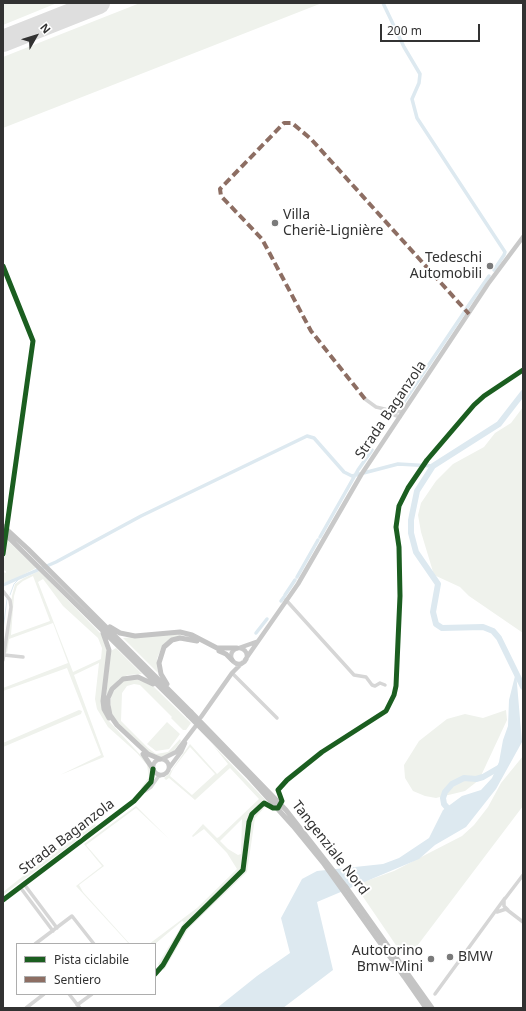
<!DOCTYPE html>
<html>
<head>
<meta charset="utf-8">
<style>
	body { margin:0 }
	#map { position:relative; width:526px; height:1011px; overflow:hidden; background:#fff; font-family:"Noto Sans",sans-serif }
	canvas { display:block }
	.frame { position:absolute; inset:0; border:4px solid #323232; pointer-events:none }
	.legend { position:absolute; left:16px; top:943px; width:140px; height:52px; box-sizing:border-box; background:#fff; border:1px solid #adadad; margin:0; padding:5px 7px; list-style:none; font-size:12px; color:#323232 }
	.legend li { display:flex; align-items:center; gap:8px; height:20px }
	.legend b { width:20px; border:1px solid #adadad }
	.north { position:absolute; left:16px; top:16px; width:40px; height:40px; -webkit-text-stroke:3px #fff; paint-order:stroke; rotate:51deg; font-size:11px; font-weight:700; line-height:16px; text-align:center; color:#323232 }
	.north::after { content:''; display:block; margin:auto; width:14px; height:18px; background:#323232; clip-path:polygon(50% 0,100% 100%,50% 72%,0 100%) }
	.scale { position:absolute; left:380px; top:24px; width:100px; height:18px; box-sizing:border-box; border:2px solid #323232; border-top:0; padding-left:5px; font-size:12px; line-height:14px; white-space:nowrap; color:#323232; -webkit-text-stroke:3px #fff; paint-order:stroke }
</style>
</head>
<body>
<div id="map">
<canvas width="526" height="1011"></canvas>
<div class="frame"></div>
<ul class="legend">
<li><b style="height:5px;background:#1b5e20"></b>Pista ciclabile</li>
<li><b style="height:5px;background:#8d6e63"></b>Sentiero</li>
</ul>
<div class="north">N</div>
<div class="scale">200 m</div>
</div>
<script>
const ctx = document.querySelector('canvas').getContext('2d');
ctx.lineJoin = 'round';
function fill(path, color) {
  ctx.fillStyle = color;
  ctx.fill(path, 'evenodd');
}
function toPath(rows) {
  const path = new Path2D();
  for (const r of rows) {
    if (r.length === 3) {
      path.moveTo(r[0] + r[2], r[1]);
      path.arc(r[0], r[1], r[2], 0, 2 * Math.PI);
      continue;
    }
    path.moveTo(r[0], r[1]);
    for (let i = 2; i < r.length; i += 2) path.lineTo(r[i], r[i + 1]);
  }
  return path;
}
function stroke(path, color, width, dash) {
  ctx.strokeStyle = color;
  ctx.lineWidth = width;
  ctx.lineCap = dash ? 'butt' : 'round';
  ctx.setLineDash(dash || []);
  ctx.stroke(path);
}
function drawText(font, color, halo, rows, align = 'center') {
  ctx.font = font + ' "Noto Sans",sans-serif';
  ctx.lineWidth = 4;
  ctx.setLineDash([]);
  ctx.textBaseline = 'middle';
  ctx.strokeStyle = halo;
  ctx.fillStyle = color;
  for (const [text, x, y, turn = 0] of rows) {
    ctx.save();
    ctx.translate(x, y);
    ctx.rotate((+turn || 0) * Math.PI / 180);
    ctx.textAlign = isNaN(turn) ? turn : align;
    if (halo) ctx.strokeText(text, 0, 0);
    ctx.fillText(text, 0, 0);
    ctx.restore();
  }
}
const green = toPath([
	[3,3,57,3,3,25],
	[140,3,322,3,3,128,3,57],
	[523,407,523,633,469,596,460,587,434,575,421,532,418,515,421,503,436,481,453,464,484,447,495,433,511,423],
	[6,539,36,568,13,580,3,583,3,572,6,573,6,571,3,570],
	[39,571,102,635,107,652,101,702,108,720,147,762,150,768,151,777,142,789,141,788,149,777,147,765,137,753,108,727,97,709,95,699,99,663,74,675,104,757,60,775,101,755,67,668,3,691,3,688,68,663,53,623,9,639,7,653,6,652,12,596,15,584,24,578],
	[33,576,50,621,11,635,14,596,17,586,23,581],
	[43,579,63,606,98,638,102,648,101,659,73,672,38,582],
	[174,633,183,635,170,639,162,646,157,659,158,673,123,638],
	[116,648,142,674,128,675,119,679,106,695,111,651],
	[134,678,153,686,191,723,186,730,183,730,171,718,172,717,140,685,134,684,127,686,122,693,121,721,148,748,156,754,168,752,180,739,181,741,173,752,162,757,150,753,117,722,110,711,111,695,120,682],
	[79,710,82,711,81,714,3,747,3,743],
	[506,710,507,720,479,780,465,791,436,798,425,796,413,791,405,778,404,765,419,741,447,719,465,714,483,718],
	[167,722,180,734,169,749,156,751,147,744],
	[190,744,217,774,228,764,212,744,275,810,265,807,255,818,247,872,188,929,164,970,158,964,184,922,182,921,155,944,149,944,197,908,237,869,227,853,204,829,193,837,192,836,203,824,217,838,219,837,259,799,230,768,195,800,169,778,166,780,164,778,169,774],
	[190,747,215,774,192,795,170,776,173,769],
	[242,819,241,854,238,855,228,849,220,841],
	[523,756,523,806,411,954,404,957,355,885,394,871,462,836,474,825,488,807,501,783],
	[136,806,169,839,136,808,86,845,104,866,79,885,83,892,130,944,129,944,76,886,102,866,84,844],
	[95,824,96,826,3,895,3,892,47,857]
]);
const water = toPath([
	[516,672,522,742,496,789,466,827,435,845,419,859,317,902,333,970,283,1008,217,1008,257,976,290,953,281,918,302,879,317,871,383,864,399,858,429,838,443,810,462,796,481,790,492,778,499,762,503,740,508,726,509,700]
]);
const stream = toPath([
	[10,595,14,584,18,580],
	[3,630,7,599]
]);
const canal = toPath([
	[383,3,404,47,420,74,419,83,412,99,417,118,505,252,504,255,494,270],
	[466,309,489,276],
	[401,406,465,311],
	[320,537,358,470,372,450],
	[297,577,318,540],
	[3,585,56,562,141,516,307,436,314,438,344,472,352,476,398,464,433,466],
	[285,595,295,580],
	[281,601,284,597],
	[256,633,267,619]
]);
const river = toPath([
	[523,393,499,424,433,466,417,491,411,520,411,533,416,552,438,584,433,612,436,624,442,628,483,627,493,631,499,638,523,687],
	[451,812,444,804,443,798,445,792,452,784,464,778,476,779,483,777,502,766]
]);
const runway = toPath([
	[3,41,99,3]
]);
const minor = toPath([
	[3,266,33,341,7,525],
	[365,399,376,407,397,412,404,410],
	[389,410,394,415,400,417],
	[3,554,6,538],
	[3,591,10,600,11,607,3,660],
	[286,600,354,675,366,677,372,685,375,686,380,683,385,685],
	[4,655,23,657],
	[232,673,277,718],
	[145,791,151,787,158,777,162,775],
	[24,884,57,928],
	[20,887,53,931],
	[3,900,134,801,151,782,153,769],
	[508,910,504,906,504,900,523,875],
	[497,912,506,909,523,922],
	[35,944,72,916,94,944],
	[69,994,80,1008],
	[435,994,505,898],
	[77,1005,92,994],
	[26,1008,44,994]
]);
const major = toPath([
	[239,648,256,642],
	[239,656,8],
	[245,660,298,584,361,475,488,284,523,237],
	[201,717,232,673,242,663],
	[161,767,8],
	[162,759,176,752,195,727],
	[169,768,181,752,185,743]
]);
const highway = toPath([
	[3,526,28,549,191,712],
	[3,532,188,715],
	[110,627,120,633,135,636,180,632,192,635,217,648,237,648],
	[103,633,109,650,103,701,104,709,109,718],
	[219,651,226,654,232,660],
	[153,684,138,677,123,679,112,689,108,698,108,705,110,715,117,725,148,754,160,759],
	[167,684,161,674,159,663,164,647,172,640,180,638,197,641],
	[143,754,153,769],
	[346,887,432,1008],
	[403,975,426,1008]
]);
const highwayBridge = toPath([
	[191,712,286,810,346,887],
	[188,715,249,777,293,826,324,864,403,975]
]);
const quiet = toPath([
	[365,399,311,331,262,239,221,196,220,189,284,123,292,123,311,139,469,314]
]);
const cycleway = toPath([
	[3,266,33,341,3,554],
	[3,900,134,801,151,782,153,769],
	[155,974,163,965,184,928,243,870,249,822,252,814,264,803,273,808,278,808,282,801,278,790,287,780,322,752,386,711,394,695,396,686,400,596,399,547,396,527,399,506,408,488,427,460,474,405,484,396,523,370]
]);
const markers = [
	[275,223,4,"#7a7a7a"],
	[490,266,4,"#7a7a7a"],
	[450,957,4,"#7a7a7a"],
	[431,959,4,"#7a7a7a"]
];
const poiNames = [
	["Villa",283,215],
	["Cheriè-Lignière",283,231],
	["Tedeschi",482,258,"right"],
	["Automobili",482,274,"right"],
	["Autotorino",423,951,"right"],
	["Bmw-Mini",423,967,"right"],
	["BMW",458,957]
];
const streetNames = [
	["Strada Baganzola",391,410,-56],
	["Strada Baganzola",67,837,-37],
	["Tangenziale Nord",330,848,52]
];
fill(green, '#eff2ec');
fill(water, '#dde9f0');
stroke(stream, '#dde9f0', 1);
stroke(canal, '#dde9f0', 3.5);
stroke(river, '#dde9f0', 6);
stroke(runway, '#dedede', 22);
stroke(minor, '#d6d6d6', 3.5);
stroke(major, '#c9c9c9', 4.5);
stroke(highway, '#c4c4c4', 5);
stroke(highwayBridge, '#c4c4c4', 5);
stroke(quiet, '#8d6e63', 4, [8, 4]);
stroke(cycleway, '#1b5e20', 5);
for (const [x, y, r, color] of markers) {
  const dot = new Path2D();
  dot.arc(x, y, r, 0, 2 * Math.PI);
  ctx.fillStyle = color;
  ctx.fill(dot);
  stroke(dot, '#fff', 1.5);
}
drawText('14px', '#323232', '#fff', poiNames, 'left');
drawText('14px', '#323232', '#fff', streetNames);
</script>
</body>
</html>
